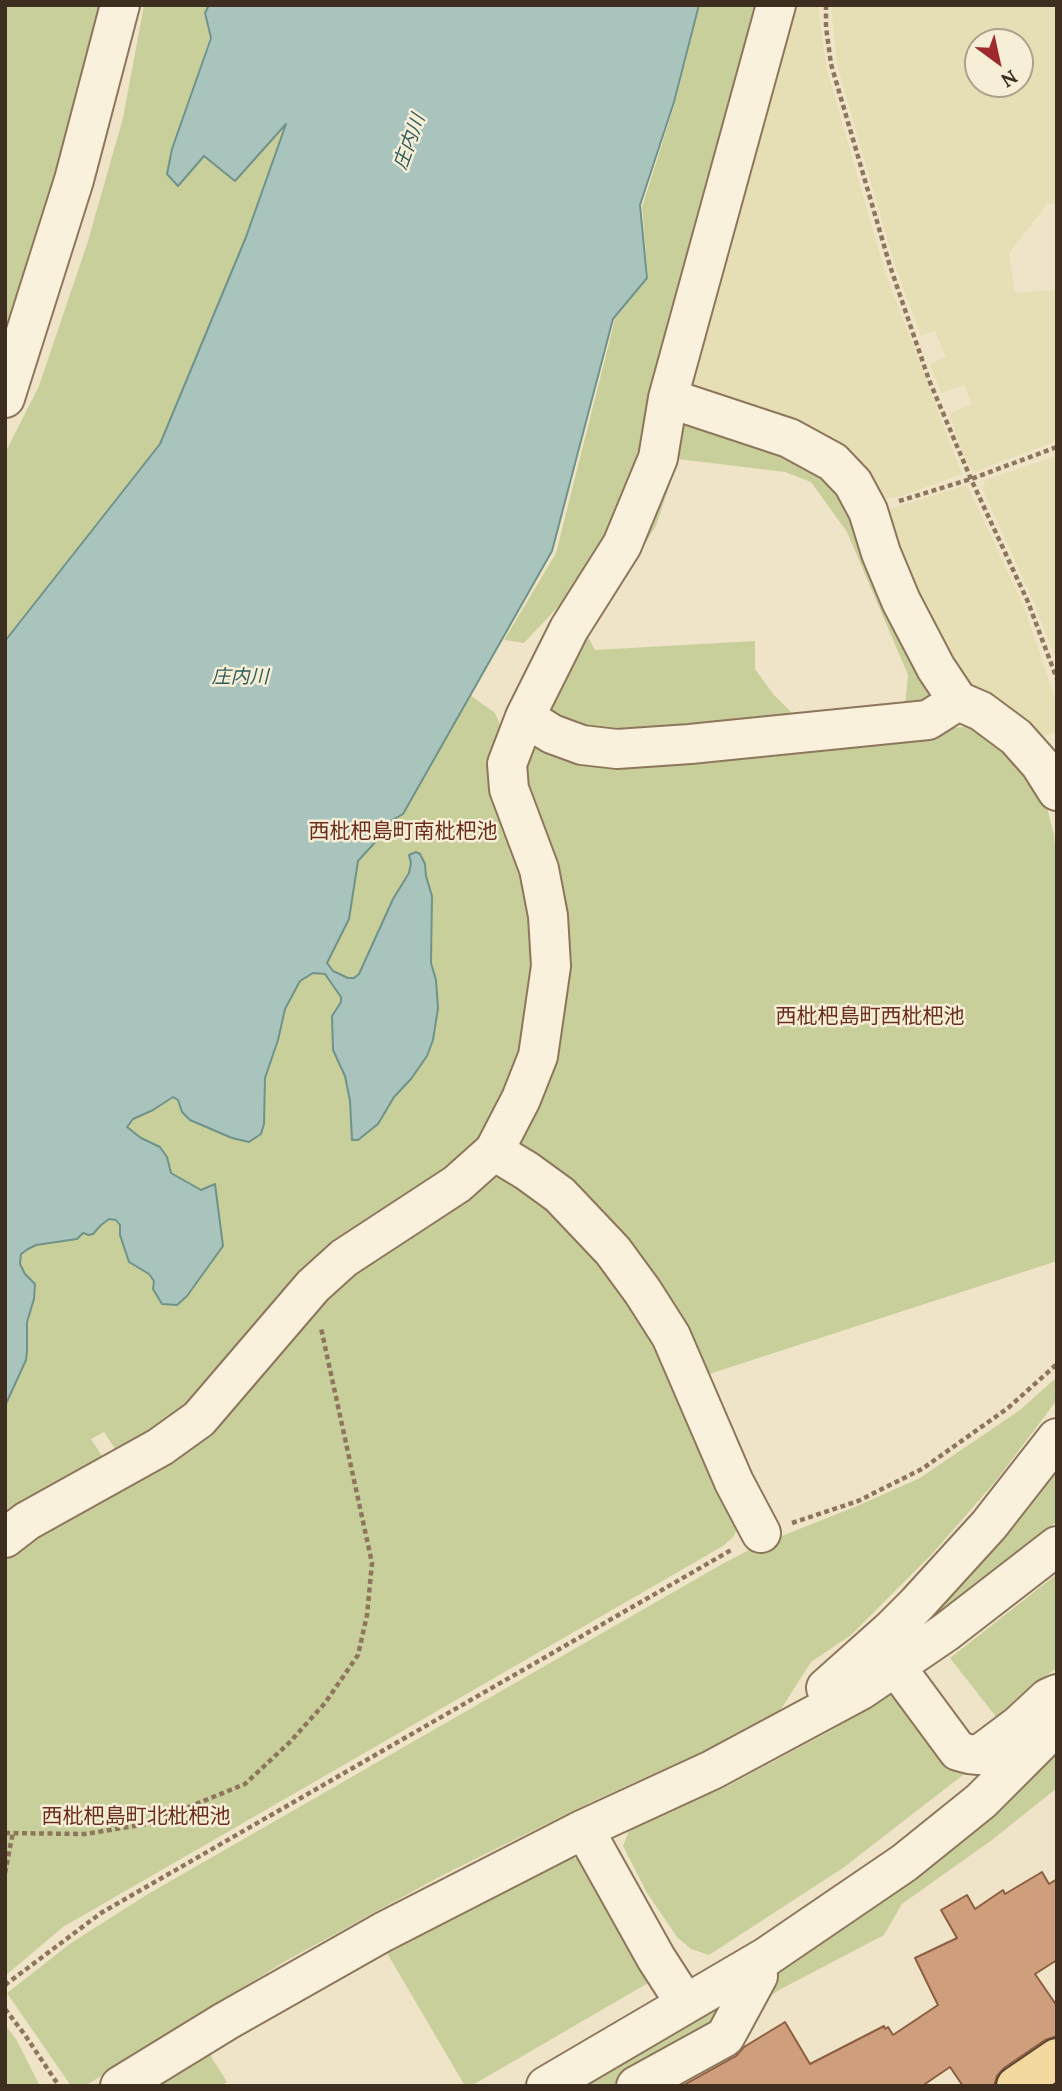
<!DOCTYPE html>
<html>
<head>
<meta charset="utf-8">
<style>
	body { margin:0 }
	#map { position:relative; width:1062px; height:2091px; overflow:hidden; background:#f0e4c8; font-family:Lora,serif }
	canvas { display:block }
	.frame { position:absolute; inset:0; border:7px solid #3d2e20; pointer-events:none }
	.north { position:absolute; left:964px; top:28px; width:70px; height:70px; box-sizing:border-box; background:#f7eed8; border:2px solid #ada18e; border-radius:50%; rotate:147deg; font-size:19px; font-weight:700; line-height:28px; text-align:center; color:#3d2e20 }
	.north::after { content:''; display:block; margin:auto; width:24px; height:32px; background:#9e2a2b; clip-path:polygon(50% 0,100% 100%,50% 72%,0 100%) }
</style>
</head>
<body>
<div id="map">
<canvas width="1062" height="2091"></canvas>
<div class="frame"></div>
<div class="north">N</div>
</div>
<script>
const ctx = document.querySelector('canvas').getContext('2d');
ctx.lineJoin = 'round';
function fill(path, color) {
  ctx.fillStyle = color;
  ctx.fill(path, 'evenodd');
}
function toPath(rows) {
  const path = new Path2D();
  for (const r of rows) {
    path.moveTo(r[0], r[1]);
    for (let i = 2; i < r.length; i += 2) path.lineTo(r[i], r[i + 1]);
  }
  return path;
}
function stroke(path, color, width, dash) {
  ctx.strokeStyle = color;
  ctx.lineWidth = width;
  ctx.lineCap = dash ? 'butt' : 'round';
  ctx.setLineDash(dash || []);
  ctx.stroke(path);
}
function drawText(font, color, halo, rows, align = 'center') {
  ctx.font = font + ' Lora,"Noto Sans JP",serif';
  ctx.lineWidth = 5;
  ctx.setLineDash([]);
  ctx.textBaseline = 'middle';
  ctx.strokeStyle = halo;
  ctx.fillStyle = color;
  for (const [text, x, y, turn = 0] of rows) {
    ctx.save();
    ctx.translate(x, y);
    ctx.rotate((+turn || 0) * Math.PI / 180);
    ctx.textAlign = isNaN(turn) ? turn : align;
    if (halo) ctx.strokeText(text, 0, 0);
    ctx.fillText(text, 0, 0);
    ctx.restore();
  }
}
const farmland = toPath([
	[788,5,818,5,827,70,884,269,962,474,899,497,874,500,687,389],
	[831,5,1057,5,1056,204,1047,204,1009,254,1015,293,1057,290,1057,440,1051,443,974,472,967,463,949,414,972,404,964,385,941,393,930,364,946,357,935,331,921,336,895,266,837,65],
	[978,42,1020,42,1020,84,978,84],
	[1057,456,1057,662,1034,603,983,490,985,480],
	[967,485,1024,607,1057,704,1057,732,1031,739,965,683,942,656,880,512]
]);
const green = toPath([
	[5,5,128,5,5,374],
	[144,5,208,5,204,14,210,37,172,149,167,174,203,156,235,181,286,122,251,224,200,356,149,476,5,668,5,453,39,386,88,241,123,118],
	[700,5,771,5,642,480,572,592,524,643,504,640,556,553,615,319,648,278,642,207,675,103],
	[681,413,827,465,936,687,922,709,905,705,908,675,847,532,811,482,785,472,678,459,656,526,587,635,595,650,755,641,755,669,774,695,792,713,861,706,885,712,587,738,541,706],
	[470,695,495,713,501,727,540,924,516,1086,470,1154,182,1412,121,1458,104,1432,91,1439,108,1465,5,1527,5,1406,26,1360,27,1322,34,1299,35,1284,25,1274,20,1264,21,1254,35,1245,76,1239,83,1233,93,1234,101,1225,109,1219,116,1220,120,1225,120,1236,129,1262,149,1274,154,1281,177,1305,187,1296,223,1246,215,1184,201,1190,186,1183,171,1173,167,1157,160,1147,141,1138,126,1127,133,1119,153,1110,173,1097,179,1100,182,1112,190,1120,232,1138,249,1142,264,1124,265,1078,278,1040,285,1009,300,981,327,963,349,919,358,861,379,838,389,822,403,814],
	[982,725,1044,797,1054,834,1057,870,1057,1261,700,1377,514,1140,551,1040,518,794,528,736,696,753],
	[483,1175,527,1183,638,1301,739,1523,734,1536,723,1546,63,1927,5,1976,5,1548,163,1457,337,1275],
	[1057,1377,1057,1400,995,1482,933,1553,851,1635,811,1662,776,1717,767,1723,593,1801,443,1875,284,1962,85,2086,71,2086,7,1993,71,1943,148,1894,724,1563,759,1545,857,1506,920,1478,1020,1410],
	[1057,1462,1057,1521,986,1583,901,1645],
	[1057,1574,1057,1668,1038,1681,997,1718,950,1658],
	[894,1692,908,1698,963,1775,843,1868,709,1955,691,1949,677,1937,647,1893,623,1846,630,1828,726,1787,832,1730],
	[1057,1752,1057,1788,992,1840,902,1904,884,1935,779,1990,746,2014,770,1971],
	[564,1854,588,1863,649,1975,648,1983,471,2086,465,2086,384,1948],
	[743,1990,719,2034,631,2086,581,2086],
	[5,2025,16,2039,40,2086,5,2086],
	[205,2047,227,2082,221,2086,139,2086]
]);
const water = toPath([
	[209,5,699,5,674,102,640,205,647,278,613,319,552,551,403,814,389,822,379,838,358,861,349,919,327,963,333,971,348,978,354,978,359,974,393,899,409,873,411,863,409,855,416,852,420,854,425,864,426,876,432,896,431,963,436,980,438,1008,433,1040,427,1056,411,1079,394,1097,378,1124,358,1140,352,1140,350,1101,345,1076,333,1050,332,1016,341,1002,341,997,325,974,313,973,300,981,285,1009,278,1040,265,1078,264,1124,261,1134,249,1142,232,1138,190,1120,182,1112,178,1100,173,1097,153,1110,133,1119,127,1127,141,1138,160,1147,167,1157,171,1173,201,1190,215,1184,223,1246,187,1296,177,1305,162,1304,153,1289,154,1281,149,1274,129,1262,120,1235,120,1225,116,1220,109,1219,101,1225,93,1234,89,1235,83,1233,77,1239,36,1245,28,1249,21,1254,20,1264,25,1274,35,1284,34,1299,27,1322,27,1351,26,1360,5,1406,5,641,160,444,246,237,286,124,235,181,204,156,178,186,167,174,172,149,211,38,205,13,209,5]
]);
const building = toPath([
	[1042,1872,1049,1884,1057,1879,1057,1960,1035,1974,1057,2006,1057,2036,1045,2040,1004,2068,997,2076,994,2086,963,2086,950,2067,922,2086,682,2086,736,2056,744,2047,785,2022,810,2064,884,2026,885,2029,888,2027,893,2035,938,2005,915,1958,957,1938,941,1910,967,1895,975,1909,1003,1890,1005,1894,1042,1872]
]);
const path = toPath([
	[826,5,826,27,831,64,890,266,929,380,971,479,1028,602,1057,679],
	[899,501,971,479,1057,447],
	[792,1523,858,1501,922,1469,1008,1408,1057,1364],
	[5,1833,85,1834,147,1824,245,1784,290,1742,325,1703,358,1655,367,1615,372,1563,321,1328],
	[5,1873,13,1832],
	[5,1985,101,1913,733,1549],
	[5,2009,25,2035,59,2086]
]);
const minor = toPath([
	[776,5,668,398,789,438,833,462,853,483,868,511,881,553,901,601,936,668,958,701,981,711,1016,737,1040,764,1057,791],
	[5,398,74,180,120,5],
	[525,717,569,629,622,545,658,458,668,398],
	[494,1151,527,1171,560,1195,613,1251,643,1292,671,1336,734,1482,761,1533],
	[5,1538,27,1521,160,1447,199,1419,313,1286,344,1258,457,1184,494,1151,521,1099,538,1056,551,966,548,916,539,869,509,789,507,764,525,717,552,734,582,745,617,749,690,744,928,720,958,701],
	[896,1667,958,1751,969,1754,979,1755,1019,1725,1048,1698,1057,1694],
	[830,1697,826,1688,891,1630,917,1604,989,1525,1057,1438],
	[685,2003,656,1958,584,1829,712,1770,861,1690,946,1632,1057,1546],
	[120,2086,226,2021,383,1932,584,1829],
	[546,2086,766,1957,904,1863,981,1801,1057,1725],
	[636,2086,725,2037,758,1976,754,1964]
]);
const major = toPath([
	[1016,2086,1057,2058]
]);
const waterNames = [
	["庄内川",410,142,-70],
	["庄内川",240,678]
];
const quarterNames = [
	["西枇杷島町南枇杷池",403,832],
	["西枇杷島町西枇杷池",870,1017],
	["西枇杷島町北枇杷池",136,1817]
];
fill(farmland, '#e6deb5');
fill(green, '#c9cf9b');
fill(water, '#a9c4bc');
stroke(water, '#6f938a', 2);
fill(building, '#cf9f7d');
stroke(building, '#8d5f41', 2);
stroke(minor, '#8d765c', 42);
stroke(major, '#5b4430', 42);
stroke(path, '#8d765c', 4.5, [5, 3.5]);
stroke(minor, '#faf1dc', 38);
stroke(major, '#f3d9a0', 38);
drawText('italic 19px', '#2f5d5a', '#f7eed8', waterNames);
drawText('21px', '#6b2e1e', '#f7eed8', quarterNames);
</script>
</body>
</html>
